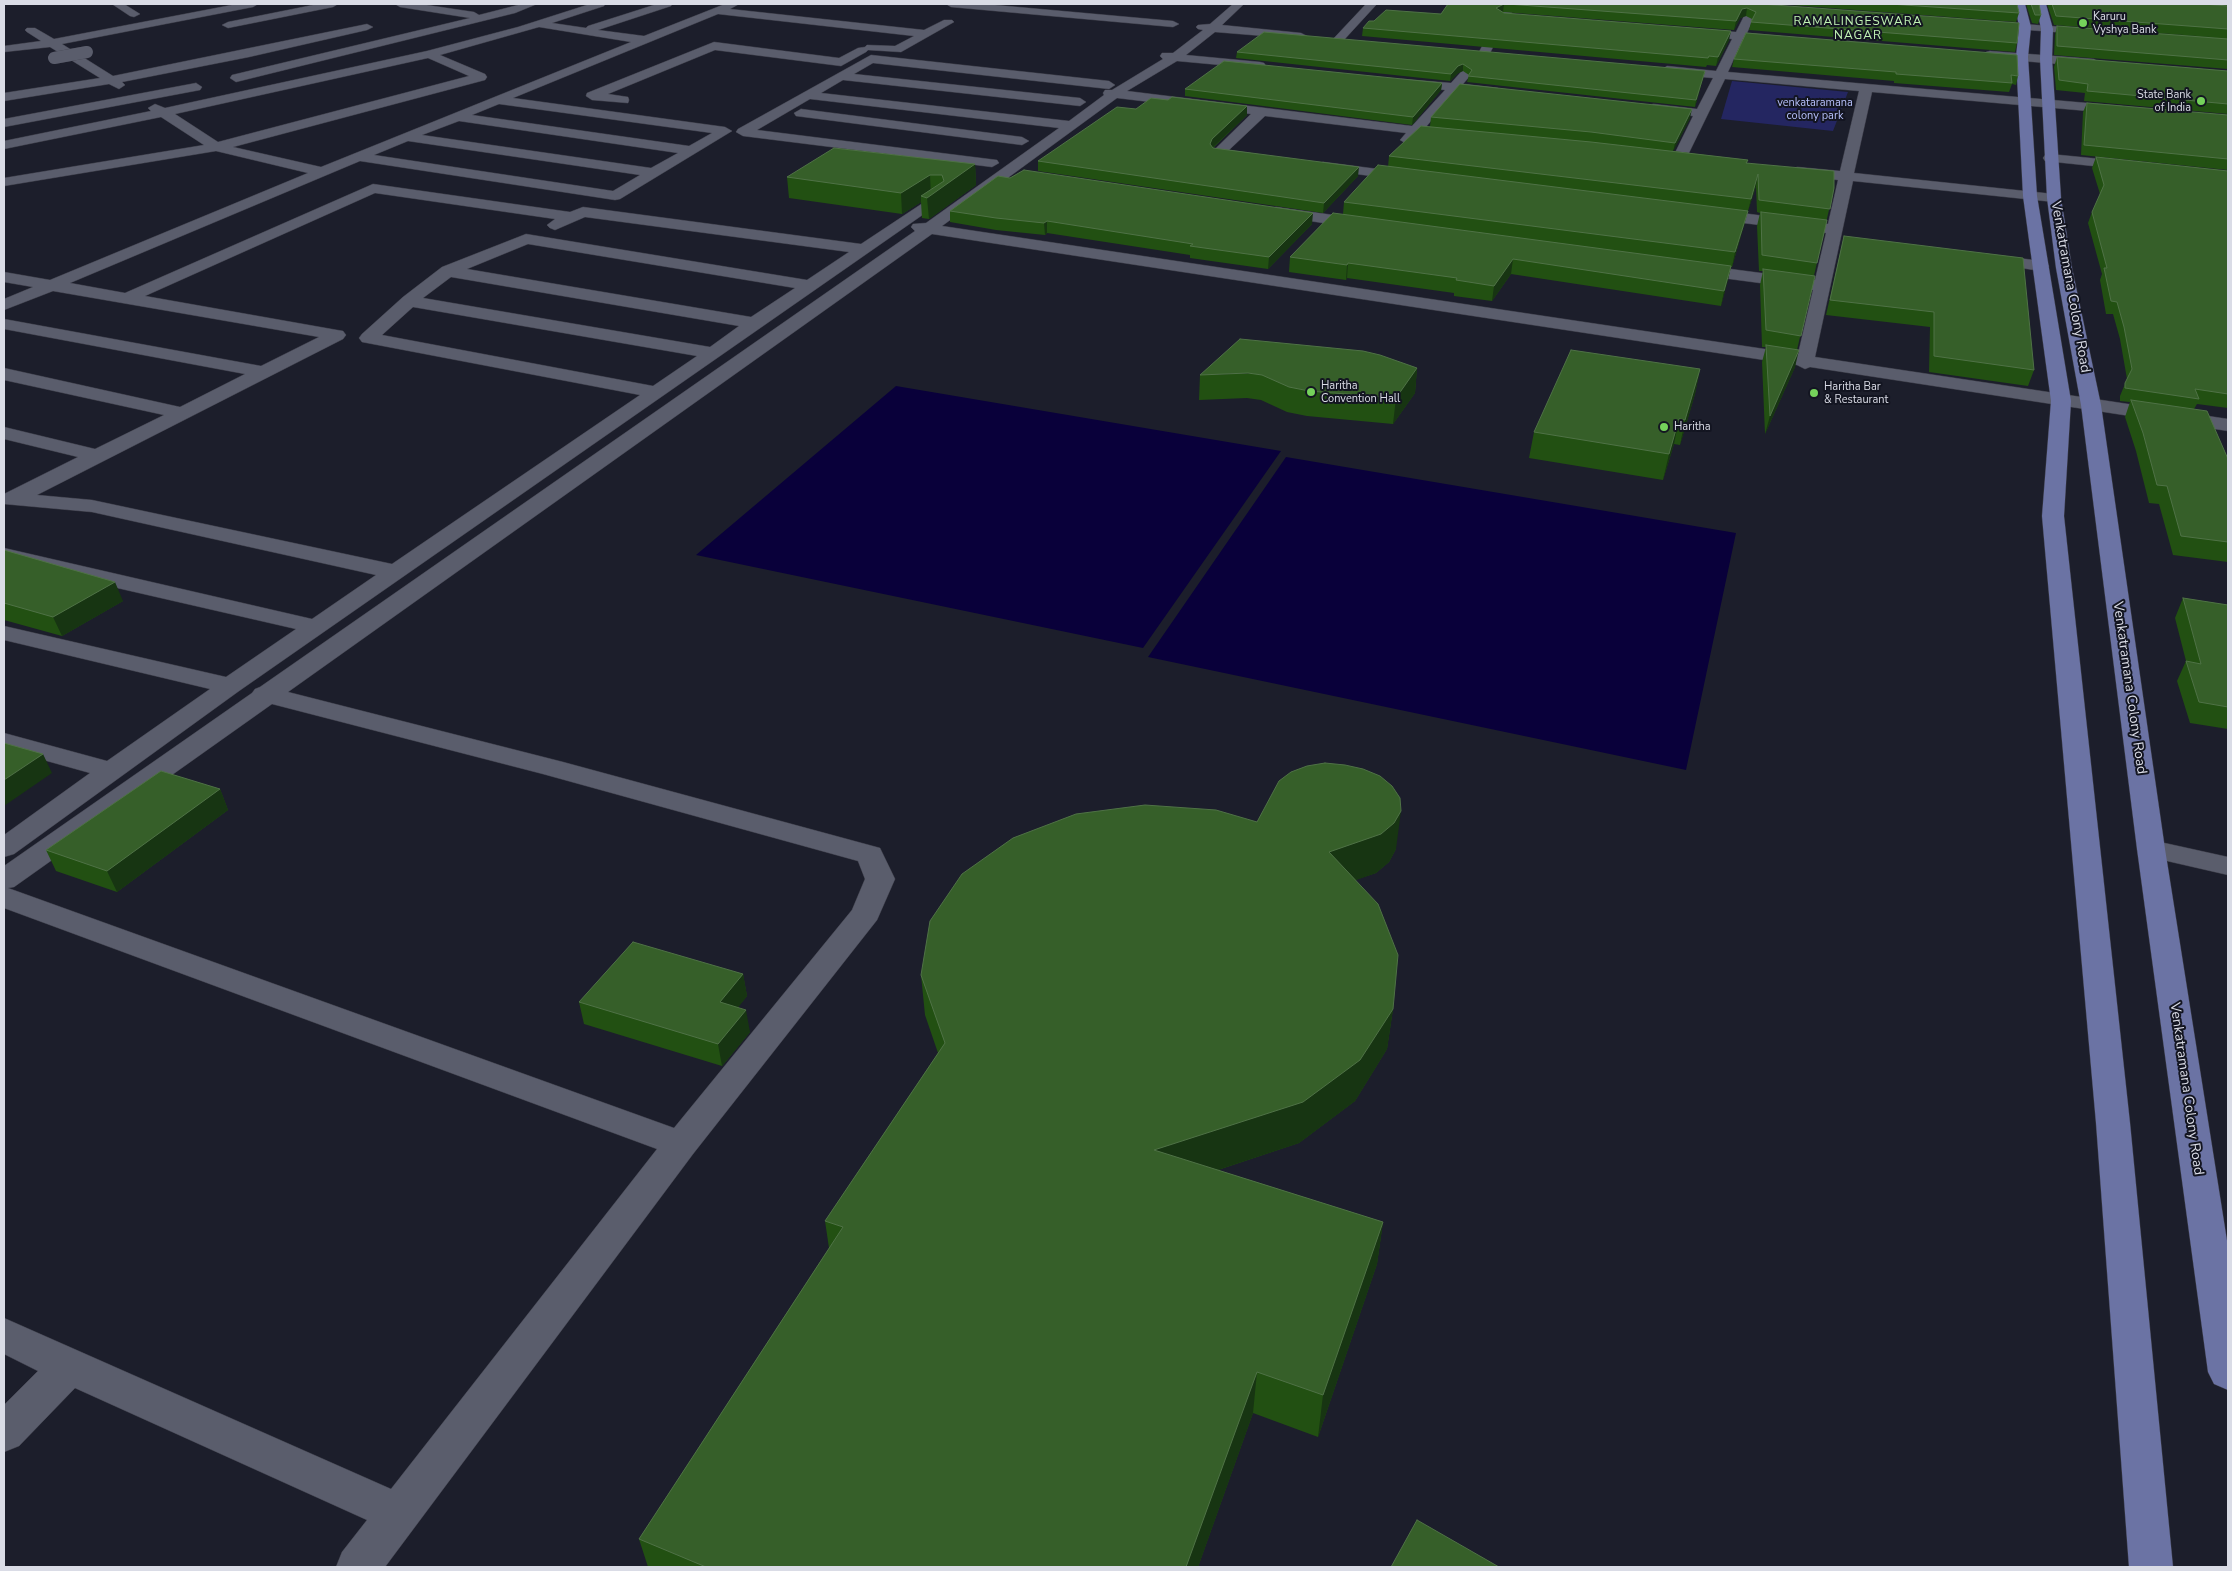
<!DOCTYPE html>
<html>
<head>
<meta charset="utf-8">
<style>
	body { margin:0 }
	#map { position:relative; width:2232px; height:1571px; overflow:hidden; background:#1c1e2b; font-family:"Nunito Sans",sans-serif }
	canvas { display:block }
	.frame { position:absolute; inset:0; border:5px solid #dadce6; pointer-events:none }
</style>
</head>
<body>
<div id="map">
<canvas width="2232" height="1571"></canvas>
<div class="frame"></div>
</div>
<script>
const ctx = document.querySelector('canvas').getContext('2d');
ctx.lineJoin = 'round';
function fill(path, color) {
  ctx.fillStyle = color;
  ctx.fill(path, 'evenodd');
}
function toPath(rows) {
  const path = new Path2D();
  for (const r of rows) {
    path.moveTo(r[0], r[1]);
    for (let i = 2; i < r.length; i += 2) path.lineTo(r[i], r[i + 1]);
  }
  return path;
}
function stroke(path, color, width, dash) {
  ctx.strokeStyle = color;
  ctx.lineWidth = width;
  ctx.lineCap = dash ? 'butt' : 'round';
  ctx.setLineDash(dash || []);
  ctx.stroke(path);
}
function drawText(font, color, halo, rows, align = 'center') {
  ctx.font = font + ' "Nunito Sans",sans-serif';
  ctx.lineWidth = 4;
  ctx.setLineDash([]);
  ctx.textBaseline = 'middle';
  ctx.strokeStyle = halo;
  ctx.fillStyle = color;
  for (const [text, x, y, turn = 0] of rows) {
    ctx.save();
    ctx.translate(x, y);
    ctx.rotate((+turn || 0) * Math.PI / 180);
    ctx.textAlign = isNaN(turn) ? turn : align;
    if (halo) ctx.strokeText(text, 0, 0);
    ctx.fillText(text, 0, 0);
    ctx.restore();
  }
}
const green = toPath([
	[1732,81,1848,92,1833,131,1721,119]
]);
const water = toPath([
	[896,386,1281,451,1143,648,696,555],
	[1286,457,1736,533,1686,770,1148,657]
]);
const minor = toPath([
	[112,4,124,4,140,14,134,17,130,16,112,4],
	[237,4,258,4,253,7,62,44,113,76,367,24,373,27,367,30,249,57,122,82,125,85,119,89,109,84,4,101,4,93,100,78,50,47,4,52,4,46,41,41,27,32,25,30,27,28,35,28,54,39,237,4],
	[318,4,338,4,333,7,228,28,222,25,228,22,318,4],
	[395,4,420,4,474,12,479,15,522,4,537,4,515,13,236,82,230,78,232,75,470,18,400,7,395,4],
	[590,4,605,4,604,6,552,23,586,28,588,26,657,4,672,4,671,6,598,30,644,36,725,4,739,4,730,9,924,30,944,20,952,20,954,22,901,52,868,50,866,52,841,66,715,50,608,94,628,97,629,100,628,103,592,100,586,96,587,93,714,42,839,58,858,48,865,47,867,45,895,46,914,36,718,14,513,98,725,127,732,131,620,199,615,200,360,161,70,283,125,293,373,184,570,212,583,207,861,244,932,197,942,197,944,200,239,691,14,854,4,857,4,835,90,773,4,749,4,733,107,761,210,689,4,640,4,626,226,677,296,629,4,562,4,548,312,619,376,575,92,512,4,504,4,494,78,457,4,439,4,427,95,449,164,415,4,380,4,368,180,407,245,374,4,329,4,319,261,366,319,337,53,291,4,310,4,299,33,287,4,282,4,272,50,280,308,173,216,151,4,186,4,178,204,145,161,117,4,149,4,141,151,111,148,108,155,104,165,108,427,51,518,27,590,4],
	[539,27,631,42,321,167,233,147,485,80,487,77,485,74,440,55,539,27],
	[428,58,469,76,218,142,175,114,428,58],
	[499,104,712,133,689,146,472,115,499,104],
	[459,121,678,153,651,168,422,135,459,121],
	[408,141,640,175,613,191,374,155,408,141],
	[375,193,555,219,547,225,550,228,555,230,585,217,849,252,807,280,526,234,442,267,403,297,362,334,359,338,362,342,640,395,392,564,92,500,37,495,343,339,346,335,343,331,337,330,145,296,375,193],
	[528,244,795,288,751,317,467,269,528,244],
	[451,277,739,326,710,347,423,298,451,277],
	[413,307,697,356,653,386,382,335,413,307],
	[946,4,984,4,1173,21,1179,24,1173,27,951,7,946,4],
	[1233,4,1244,4,1222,25,1301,33,1307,36,1301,39,1215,32,1186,55,1260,62,1264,63,1266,66,1264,69,1177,61,1127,91,1412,126,1445,90,1405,86,1401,85,1399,82,1401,79,1451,83,1479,52,1497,17,1508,4,1518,4,1508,18,1490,53,1463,84,1498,88,1500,91,1498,94,1457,91,1425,128,1458,132,1460,135,1458,138,1419,135,1412,143,1407,144,1400,140,1406,133,1265,116,1229,150,1255,154,1257,157,1250,161,1218,157,1211,153,1251,114,1117,98,942,226,1798,354,1813,290,1692,274,1686,272,1684,269,1686,266,1692,264,1815,280,1826,233,1710,219,1705,217,1702,214,1705,211,1710,209,1828,224,1838,180,1797,175,1790,171,1797,167,1840,171,1859,91,1725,79,1686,159,1679,163,1672,159,1693,116,1653,112,1646,108,1653,104,1697,109,1713,78,1667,74,1661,70,1667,66,1716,71,1732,39,1694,35,1688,32,1694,29,1736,32,1750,4,1760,4,1747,33,1780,36,1786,39,1780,42,1743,39,1728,72,2122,106,2129,110,2122,114,1872,92,1854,173,2054,194,2059,195,2061,198,2059,201,2054,202,1853,181,1815,357,2228,419,2228,431,1810,367,1805,369,1797,365,932,234,288,692,563,762,880,848,895,879,877,920,693,1154,385,1567,336,1567,342,1552,367,1520,75,1388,19,1446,4,1452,4,1405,38,1371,4,1354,4,1318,391,1489,657,1149,4,908,4,866,252,693,255,689,260,687,915,231,911,227,913,224,926,223,1059,128,810,99,757,130,997,160,999,163,992,167,743,136,736,132,738,129,871,55,1109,81,1115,85,1109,89,873,63,854,74,1080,98,1086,102,1080,106,843,80,821,93,1069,121,1104,95,1103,93,1105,90,1112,90,1163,59,1160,56,1162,53,1173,53,1203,30,1198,29,1196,27,1198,25,1210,24,1233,4],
	[272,704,543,774,858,861,865,879,852,910,674,1128,8,888,14,887,272,704],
	[1366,4,1377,4,1343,41,1335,41,1333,39,1335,37,1366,4],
	[1981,21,2092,29,2098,32,2092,35,1977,26,1975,24,1981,21],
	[1990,51,2094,59,2100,63,2094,67,1986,58,1984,55,1986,52,1990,51],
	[196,83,202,87,200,90,4,127,4,119,196,83],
	[801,109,1022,137,1029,141,1022,145,796,116,794,113,801,109],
	[2050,154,2131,162,2138,166,2131,170,2045,161,2043,158,2045,155,2050,154],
	[1323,162,1409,173,1416,177,1409,181,1318,169,1316,166,1323,162],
	[1276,207,1362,219,1367,221,1370,224,1367,227,1362,229,1271,215,1268,212,1271,209,1276,207],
	[1987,254,2041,261,2047,263,2049,266,2047,269,2041,271,1981,262,1979,259,1981,256,1987,254],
	[2151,840,2228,857,2228,875,2141,855,2137,849,2141,843,2151,840]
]);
const major = toPath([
	[2015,4,2025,4,2031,27,2028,57,2037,196,2071,401,2064,516,2130,1123,2173,1567,2129,1567,2096,1123,2042,516,2051,401,2023,196,2016,57,2019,27,2015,4],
	[2036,4,2046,4,2053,29,2052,59,2061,198,2072,268,2101,405,2165,849,2228,1247,2228,1390,2214,1384,2208,1372,2137,849,2081,405,2056,268,2047,198,2040,59,2041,29,2036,4]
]);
const minorBridge = toPath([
	[54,58,87,52]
]);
const wall = toPath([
	[1448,4,1761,4,2017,43,2015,52,1749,30,1752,19,1746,16,1740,18,1734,30,1503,12,1504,13,1729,40,1716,66,1707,65,1706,67,1362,36,1363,28,1374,21,1441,14],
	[1776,4,2017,4,2019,13,2016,22],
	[2026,4,2039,4,2041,15,2038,24,2032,23],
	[2047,4,2203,4,2228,6,2211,4,2228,4,2228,69,2054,55,2055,35,2057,26,2223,38,2054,25],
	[1746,33,2018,76,2016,85,2012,84,2009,92,1894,83,1894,81,1732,67,1734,59],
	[1237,52,1705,71,1695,107,1467,82,1469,75,1463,71,1458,73,1450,81,1236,58],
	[2057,57,2228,71,2228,114,2084,101,2085,93,2056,90,2054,67],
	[1442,83,1441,90,1412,125,1185,96,1185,89],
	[1168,100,1247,106,1247,115,1213,148,1358,176,1323,213,1038,171,1038,161,1136,109],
	[2087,103,2228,116,2228,170,2081,155,2083,112],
	[1431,117,1690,118,1673,151,1748,160,1747,163,1834,188,1797,350,1795,367,1765,434,1762,362,1766,347,1762,347,1760,285,1763,271,1759,271,1757,226,1760,213,1757,212,1756,186,1748,211,1747,211,1744,225,1732,267,1731,267,1721,306,1511,274,1492,301,1454,296,1454,293,1347,278,1346,280,1289,272,1290,257,1343,214,1344,202,1388,167,1389,156,1430,126],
	[2096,157,2228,171,2228,408,2197,404,2194,409,2228,459,2228,562,2173,555,2159,504,2149,503,2136,451,2125,417,2130,402,2120,401,2120,396,2127,379,2120,339,2113,314,2106,314,2100,280,2102,274,2088,223,2092,212,2100,194,2092,168],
	[975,164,976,185,929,219,922,218,921,202,902,214,789,198,787,177],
	[950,211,1312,224,1268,269,1190,258,1190,255,1047,233,1045,235,996,230,950,222],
	[1844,236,2034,370,2028,386,1929,372,1930,327,1826,315],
	[1417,368,1415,393,1393,424,1307,416,1287,412,1261,400,1247,398,1199,400,1200,375],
	[1700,369,1695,394,1680,445,1674,444,1663,480,1529,458,1534,432],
	[4,550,123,601,62,636,4,620],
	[2183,598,2228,605,2228,729,2190,723,2177,681,2186,661,2175,618],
	[220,789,228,810,117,892,56,871,46,850],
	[1257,822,1396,849,1389,862,1376,873,1355,880,1393,1009,1387,1049,1355,1101,1299,1143,1218,1170,1383,1222,1377,1264,1318,1437,1253,1413,1198,1567,648,1567,639,1539,829,1248,825,1221,938,1053,925,1015,921,975],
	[743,974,747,996,738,1007,750,1032,722,1066,584,1024,579,1002]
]);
const shadedWall = toPath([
	[1504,4,1503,12,1495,16,1496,8],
	[1747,8,1746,16,1740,18,1734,30,1736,21,1742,9],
	[1731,31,1729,40,1716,66,1718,57],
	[1463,64,1463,71,1458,73,1450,81,1451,74,1458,66],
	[1705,71,1703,78,1695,107,1696,100],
	[1442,83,1441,90,1412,125,1413,117],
	[1247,106,1247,115,1211,149,1210,144,1212,139],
	[1692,109,1690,118,1673,152,1675,143],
	[975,164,976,185,929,219,927,198,921,196,921,202,902,214,901,193,930,175,931,195],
	[1359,167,1358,176,1323,213,1324,203],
	[1758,174,1756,186,1748,211,1751,199],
	[1748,211,1732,267,1735,252],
	[1313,213,1312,224,1268,269,1269,257],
	[1047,221,1047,233,1045,235,1044,223],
	[1513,259,1511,274,1492,301,1494,286],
	[1348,263,1347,278,1346,280,1347,265],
	[1731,266,1728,280,1721,306,1724,291],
	[1799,350,1795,367,1765,434,1770,416],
	[1417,368,1415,393,1393,424,1396,398],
	[1700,369,1695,394,1680,445,1685,420],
	[1679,419,1674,444,1663,480,1669,454],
	[115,582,123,601,62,636,53,617],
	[43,754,52,773,4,806,4,780],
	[220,789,228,810,117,892,107,871],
	[1401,811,1396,849,1389,862,1376,873,1325,891,1329,852],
	[743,974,747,996,725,1024,720,1002],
	[1393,1009,1387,1049,1355,1101,1299,1143,1154,1191,1154,1150],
	[746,1010,750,1032,722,1066,718,1044],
	[1383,1222,1377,1264,1318,1437,1323,1395],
	[1257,1372,1253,1413,1198,1567,1186,1567]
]);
const building = toPath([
	[1448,4,1504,4,1496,8,1504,13,1731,31,1718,57,1709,56,1708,58,1363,28,1369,21,1374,21,1386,10,1441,14,1448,4],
	[1507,4,1761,4,2019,23,2017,43,1751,22,1756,12,1747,8,1742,9,1736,21,1507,4],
	[1890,4,2017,4,2019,13,1890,4],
	[2031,4,2039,4,2041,15,2035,15,2031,4],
	[2052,4,2203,4,2228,6,2228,29,2056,16,2052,4],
	[2057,26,2228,39,2228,60,2057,46,2057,26],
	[1264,32,1705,71,1696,100,1468,76,1472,70,1463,64,1458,66,1451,74,1237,52,1264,32],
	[1746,33,2017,55,2018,76,2011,75,2012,83,1896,74,1896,72,1734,59,1746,33],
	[2057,57,2228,71,2228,104,2087,91,2088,84,2059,80,2057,57],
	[1224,61,1442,83,1413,117,1185,89,1224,61],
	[1460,84,1692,109,1675,143,1591,132,1431,117,1460,84],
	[1172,97,1247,106,1212,139,1210,144,1213,148,1359,167,1324,203,1038,161,1117,107,1136,109,1151,98,1168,100,1172,97],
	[2087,103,2228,115,2228,159,2084,145,2087,103],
	[1421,126,1591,142,1748,160,1746,163,1834,171,1834,188,1830,209,1759,200,1758,174,1751,199,1389,156,1421,126],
	[834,148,975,164,927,198,921,196,944,181,942,175,930,175,901,193,787,177,834,148],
	[2096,157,2228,171,2228,394,2195,389,2199,399,2125,388,2125,383,2132,369,2124,327,2117,302,2111,301,2104,268,2107,268,2092,212,2104,185,2096,157],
	[1378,165,1748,211,1735,252,1344,202,1378,165],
	[1024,170,1313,213,1269,257,1190,246,1193,244,1047,221,1044,223,996,218,950,211,998,176,1010,178,1024,170],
	[1761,212,1827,220,1817,263,1762,255,1761,212],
	[1333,213,1731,266,1724,291,1513,259,1494,286,1456,280,1457,278,1348,263,1347,265,1290,257,1333,213],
	[1844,236,2023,258,2034,370,1934,356,1934,312,1830,300,1844,236],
	[1763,269,1815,276,1801,336,1766,330,1763,269],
	[1240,339,1363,351,1380,355,1417,368,1396,398,1309,391,1289,387,1262,375,1248,373,1200,375,1240,339],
	[1766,345,1799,350,1770,416,1766,345],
	[1571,350,1700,369,1685,420,1679,419,1669,454,1534,432,1571,350],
	[2131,400,2207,411,2228,459,2228,542,2181,536,2167,486,2157,485,2143,433,2131,400],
	[4,550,115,582,53,617,4,603,4,550],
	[2183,598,2228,605,2228,707,2199,702,2186,661,2201,664,2183,598],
	[4,743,43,754,4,780,4,743],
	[1325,763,1345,765,1363,769,1380,776,1392,786,1400,798,1401,811,1394,823,1381,834,1329,852,1378,904,1398,955,1393,1009,1360,1060,1303,1102,1154,1150,1383,1222,1323,1395,1257,1372,1186,1567,706,1567,639,1539,843,1227,825,1221,945,1043,921,975,930,921,962,874,1013,838,1076,814,1145,805,1216,810,1257,822,1279,781,1291,772,1307,766,1325,763],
	[161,771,220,789,107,871,46,850,161,771],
	[633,942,743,974,720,1002,746,1010,718,1044,579,1002,633,942],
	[1417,1520,1499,1567,1391,1567,1417,1520]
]);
const markers = [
	[2083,23,5,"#75d25b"],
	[2201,101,5,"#75d25b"],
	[1311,392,5,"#75d25b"],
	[1814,393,5,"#75d25b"],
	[1664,427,5,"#75d25b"]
];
const farPoinames = [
	["Karuru",2093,17],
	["Vyshya Bank",2093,30],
	["State Bank",2191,95,"right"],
	["of India",2191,108,"right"],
	["Haritha",1321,386],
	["Convention Hall",1321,399],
	["Haritha Bar",1824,387],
	["& Restaurant",1824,400],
	["Haritha",1674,427]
];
const farParknames = [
	["venkataramana",1815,103],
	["colony park",1815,116]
];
const farNeighbourhoodnames = [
	["RAMALINGESWARA",1858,22],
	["NAGAR",1858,36]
];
const streetNames = [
	["Venkatramana Colony Road",2070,287,80],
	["Venkatramana Colony Road",2129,688,82],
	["Venkatramana Colony Road",2186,1089,82]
];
fill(green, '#242661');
fill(water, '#09003a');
stroke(minor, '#3a3b46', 1);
stroke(major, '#3a3b46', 1);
fill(minor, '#5a5d6c');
fill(major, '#6b73a4');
stroke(minorBridge, '#3a3b46', 12, []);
stroke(minorBridge, '#5a5d6c', 12);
fill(wall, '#225012');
fill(shadedWall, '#173512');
fill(building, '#365f29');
stroke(building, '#4f7246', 1);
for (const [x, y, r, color] of markers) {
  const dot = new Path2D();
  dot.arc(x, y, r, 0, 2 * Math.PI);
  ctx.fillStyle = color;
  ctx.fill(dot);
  stroke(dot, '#131521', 2);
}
drawText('11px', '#dadce6', '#131521', farPoinames, 'left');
drawText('11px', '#b5bff9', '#131521', farParknames);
ctx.letterSpacing = '1px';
drawText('12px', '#c1f4b4', '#131521', farNeighbourhoodnames);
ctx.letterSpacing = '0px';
drawText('14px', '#dadce6', '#131521', streetNames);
</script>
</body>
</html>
